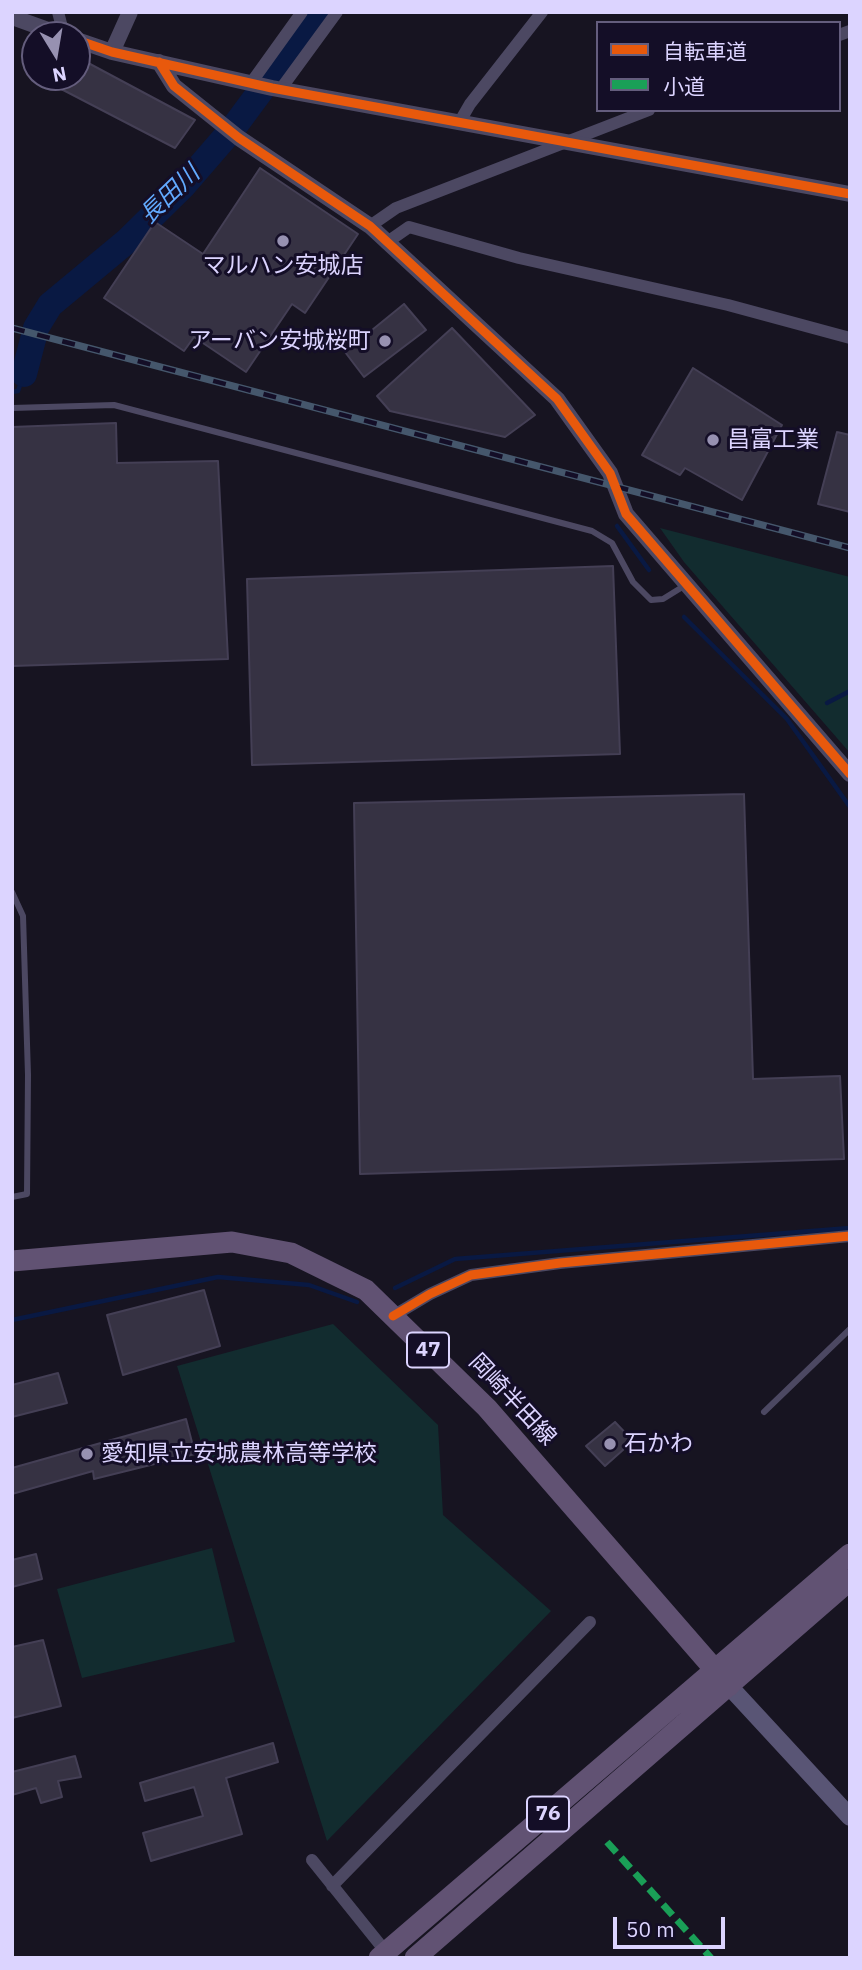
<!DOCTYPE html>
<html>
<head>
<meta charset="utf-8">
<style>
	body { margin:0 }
	#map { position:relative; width:862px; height:1970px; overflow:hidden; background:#171421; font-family:"IBM Plex Sans","Noto Sans JP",sans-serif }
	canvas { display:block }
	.frame { position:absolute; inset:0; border:14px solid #dcd4ff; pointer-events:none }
	.legend { position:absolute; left:596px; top:21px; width:245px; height:91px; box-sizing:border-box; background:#140e27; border:2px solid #645d7d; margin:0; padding:9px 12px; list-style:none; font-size:21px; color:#dcd4ff }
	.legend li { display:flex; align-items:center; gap:14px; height:35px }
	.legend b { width:35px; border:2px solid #645d7d }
	.north { position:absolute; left:21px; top:21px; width:70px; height:70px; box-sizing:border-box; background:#140e27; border:2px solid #645d7d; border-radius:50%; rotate:169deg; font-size:19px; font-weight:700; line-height:28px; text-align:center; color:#dcd4ff }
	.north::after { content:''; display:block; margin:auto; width:24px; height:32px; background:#9791b1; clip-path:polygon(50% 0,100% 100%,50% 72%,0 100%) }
	.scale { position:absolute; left:613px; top:1917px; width:112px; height:32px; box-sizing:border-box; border:4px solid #dcd4ff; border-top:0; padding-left:9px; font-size:21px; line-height:24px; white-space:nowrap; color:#dcd4ff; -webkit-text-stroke:5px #140e27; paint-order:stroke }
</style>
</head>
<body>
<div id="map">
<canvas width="862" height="1970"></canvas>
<div class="frame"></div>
<ul class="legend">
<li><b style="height:9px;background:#e8590c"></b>自転車道</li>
<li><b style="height:9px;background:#1a9f57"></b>小道</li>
</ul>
<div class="north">N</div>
<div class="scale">50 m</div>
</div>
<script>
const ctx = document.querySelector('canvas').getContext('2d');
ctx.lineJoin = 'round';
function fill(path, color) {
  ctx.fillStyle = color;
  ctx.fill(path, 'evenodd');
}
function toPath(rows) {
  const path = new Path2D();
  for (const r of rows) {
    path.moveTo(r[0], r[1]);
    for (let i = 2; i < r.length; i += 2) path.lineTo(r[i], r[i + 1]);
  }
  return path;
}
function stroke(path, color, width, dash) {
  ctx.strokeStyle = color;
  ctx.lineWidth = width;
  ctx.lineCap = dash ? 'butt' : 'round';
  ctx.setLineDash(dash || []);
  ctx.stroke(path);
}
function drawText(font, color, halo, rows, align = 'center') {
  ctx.font = font + ' "IBM Plex Sans","Noto Sans JP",sans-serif';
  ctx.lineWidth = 6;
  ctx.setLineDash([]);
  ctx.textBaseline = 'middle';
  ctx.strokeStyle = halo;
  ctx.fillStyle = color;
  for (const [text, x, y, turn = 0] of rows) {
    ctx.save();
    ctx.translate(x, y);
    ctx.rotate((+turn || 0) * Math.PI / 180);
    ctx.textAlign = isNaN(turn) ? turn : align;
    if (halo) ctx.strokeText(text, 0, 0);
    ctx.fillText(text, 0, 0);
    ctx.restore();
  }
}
const green = toPath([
	[660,528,850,577,850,753,684,562],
	[333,1324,438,1425,443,1515,551,1611,327,1841,177,1366],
	[212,1548,235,1642,82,1678,57,1589]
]);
const stream = toPath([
	[12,392,18,391,24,374],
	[617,526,649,570],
	[684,617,787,719,850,807],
	[827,703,850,691],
	[395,1288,455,1259,850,1228],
	[12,1320,218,1277,309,1285,357,1302]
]);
const river = toPath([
	[24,374,36,328,50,305,127,241,183,186,234,127,319,12]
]);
const building = toPath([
	[77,57,195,120,175,148,38,77,77,77,77,57],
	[260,168,358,234,305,313,292,304,246,372,194,337,184,351,104,298,155,222,203,254,260,168],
	[404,304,426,330,364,377,345,352,404,304],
	[452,328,535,415,505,437,390,411,377,396,452,328],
	[693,368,782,425,742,500,685,468,680,475,642,455,693,368],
	[116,423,117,463,218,461,228,659,12,666,12,427,116,423],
	[837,432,850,435,850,512,818,504,837,432],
	[613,566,620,754,252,765,247,579,613,566],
	[744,794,753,1079,840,1076,844,1159,360,1174,354,803,744,794],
	[204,1290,220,1346,123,1375,107,1315,204,1290],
	[58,1373,67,1403,12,1417,12,1385,58,1373],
	[186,1419,195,1454,94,1479,93,1471,12,1494,12,1468,186,1419],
	[615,1422,633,1441,605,1466,586,1446,615,1422],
	[36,1554,42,1579,12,1587,12,1560,36,1554],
	[43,1640,61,1706,12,1718,12,1647,43,1640],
	[273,1743,278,1762,226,1778,242,1834,151,1861,143,1833,203,1816,194,1787,145,1801,140,1783,273,1743],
	[75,1756,81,1777,58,1781,62,1797,41,1803,36,1788,12,1795,12,1772,75,1756]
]);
const service = toPath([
	[12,408,114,405,592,531,612,543,633,582,651,600,663,599,684,586],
	[12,892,23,916,28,1075,27,1194,12,1197],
	[764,1412,850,1329]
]);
const minor = toPath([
	[58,12,64,35],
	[839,35,850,31],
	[251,83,302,12],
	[280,90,337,12],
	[459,123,470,104,542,12],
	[370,226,396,208,649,110],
	[386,243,409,227,519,258,728,305,850,338],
	[393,1316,430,1294,471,1275,560,1263,850,1236],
	[312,1860,390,1957],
	[332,1886,590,1622]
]);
const tertiary = toPath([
	[12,17,62,35],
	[77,40,112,52,272,88,850,194],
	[112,52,130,12],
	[159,62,174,86,239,138,370,226,557,399,610,473,626,514,850,774]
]);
const secondary = toPath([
	[729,1686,850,1817]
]);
const primary = toPath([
	[12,1261,232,1242,291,1253,366,1290,487,1408,729,1686],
	[379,1958,850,1554],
	[415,1958,850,1580]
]);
const rail = toPath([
	[12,328,850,548]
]);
const quiet = toPath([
	[607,1842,711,1958]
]);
const cycleway = toPath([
	[77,40,112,52,272,88,850,194],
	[159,62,174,86,239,138,370,226,557,399,610,473,626,514,850,774],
	[393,1316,430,1294,471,1275,560,1263,850,1236]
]);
const markers = [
	[283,241,7,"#9791b1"],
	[385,341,7,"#9791b1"],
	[713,440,7,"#9791b1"],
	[610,1444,7,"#9791b1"],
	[87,1454,7,"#9791b1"]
];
const shields = [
	[428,1350,42],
	[548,1814,42]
];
const shieldNames = [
	["47",428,1350],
	["76",548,1814]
];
const poiNames = [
	["マルハン安城店",283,266,"center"],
	["アーバン安城桜町",371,341,"right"],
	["昌富工業",727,440],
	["石かわ",624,1444],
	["愛知県立安城農林高等学校",101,1454]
];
const streetNames = [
	["岡崎半田線",512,1400,47]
];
const waterNames = [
	["長田川",170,195,-44]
];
fill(green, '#122c2f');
stroke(stream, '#091943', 4.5);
stroke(river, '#091943', 26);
fill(building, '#363243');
stroke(building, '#443f55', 2);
stroke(service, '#4c4862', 6);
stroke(minor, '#4c4862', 12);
stroke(tertiary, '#4c4862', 16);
stroke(secondary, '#595575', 18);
stroke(primary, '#615273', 21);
stroke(rail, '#45576c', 7);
stroke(rail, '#140e27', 4.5, [13]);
stroke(quiet, '#1a9f57', 7, [14, 7]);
stroke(cycleway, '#e8590c', 9);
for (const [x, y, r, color] of markers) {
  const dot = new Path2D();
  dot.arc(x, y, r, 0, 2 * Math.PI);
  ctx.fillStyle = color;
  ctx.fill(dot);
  stroke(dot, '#140e27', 2.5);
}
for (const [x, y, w] of shields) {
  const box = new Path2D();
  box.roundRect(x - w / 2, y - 17.5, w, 35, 5);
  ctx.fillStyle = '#140e27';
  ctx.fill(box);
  stroke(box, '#dcd4ff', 2);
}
drawText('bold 21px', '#dcd4ff', null, shieldNames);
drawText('23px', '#dcd4ff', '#140e27', poiNames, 'left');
drawText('23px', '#dcd4ff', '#140e27', streetNames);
drawText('italic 24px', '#62aaff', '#140e27', waterNames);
</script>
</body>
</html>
